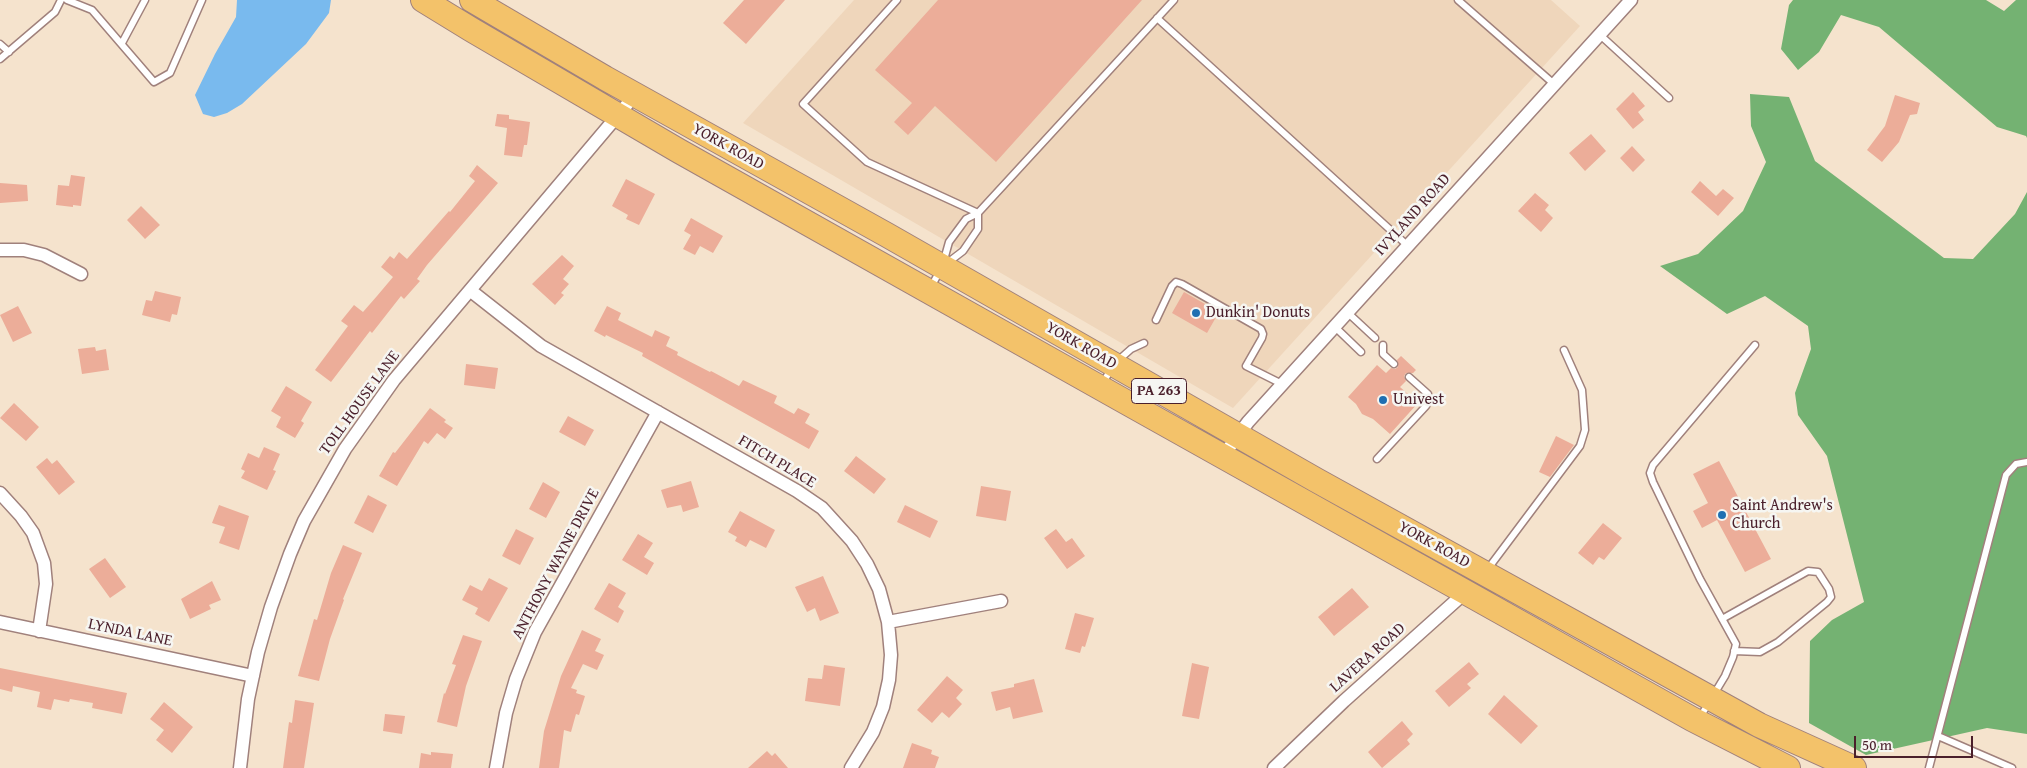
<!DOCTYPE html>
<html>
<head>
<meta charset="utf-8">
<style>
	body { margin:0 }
	#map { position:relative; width:2027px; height:768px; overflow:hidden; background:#f5e3cd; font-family:"Gentium Book Plus",serif }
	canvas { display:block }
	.scale { position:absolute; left:1854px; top:736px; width:119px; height:22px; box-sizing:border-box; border:2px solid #4a1f2b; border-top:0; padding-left:6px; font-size:15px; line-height:18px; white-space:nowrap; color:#4a1f2b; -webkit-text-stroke:4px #f6f6f2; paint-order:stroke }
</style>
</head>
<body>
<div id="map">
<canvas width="2027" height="768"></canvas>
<div class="scale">50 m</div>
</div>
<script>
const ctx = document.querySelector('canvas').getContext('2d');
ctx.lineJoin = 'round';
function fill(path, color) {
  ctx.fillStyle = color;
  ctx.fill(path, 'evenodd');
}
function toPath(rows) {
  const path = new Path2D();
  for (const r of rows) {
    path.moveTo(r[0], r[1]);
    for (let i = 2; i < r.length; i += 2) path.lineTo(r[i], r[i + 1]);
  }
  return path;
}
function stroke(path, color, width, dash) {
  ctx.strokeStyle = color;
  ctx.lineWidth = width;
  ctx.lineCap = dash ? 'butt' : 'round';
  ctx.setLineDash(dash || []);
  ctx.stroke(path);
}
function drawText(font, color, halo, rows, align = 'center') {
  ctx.font = font + ' "Gentium Book Plus",serif';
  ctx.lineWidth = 5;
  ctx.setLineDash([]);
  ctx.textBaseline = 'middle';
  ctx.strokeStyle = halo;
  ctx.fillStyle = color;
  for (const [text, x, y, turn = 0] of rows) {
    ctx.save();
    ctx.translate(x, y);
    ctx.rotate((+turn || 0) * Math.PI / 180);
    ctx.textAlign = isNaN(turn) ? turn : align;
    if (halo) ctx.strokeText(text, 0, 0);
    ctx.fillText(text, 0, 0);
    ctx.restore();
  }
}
const built = toPath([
	[854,0,1551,0,1580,26,1233,408,743,123]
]);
const forest = toPath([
	[1793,0,1986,0,2004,11,2016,0,2027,0,2027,138,2026,136,1997,127,1879,27,1841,15,1819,52,1798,70,1781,49,1789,5],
	[1750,94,1789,97,1815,161,1944,258,1973,259,2015,214,2027,192,2027,734,1987,728,1866,755,1809,723,1810,641,1832,620,1864,602,1827,456,1798,415,1795,393,1811,349,1808,326,1765,296,1727,314,1660,266,1698,254,1743,211,1766,162,1751,126]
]);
const water = toPath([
	[237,0,331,0,329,13,306,44,242,104,227,113,214,117,203,114,195,95,215,54,236,17]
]);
const building = toPath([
	[744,0,785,0,746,44,723,23],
	[938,0,1142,0,996,162,935,106,908,135,894,122,912,103,875,70],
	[1633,92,1645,106,1638,112,1644,120,1633,129,1616,109],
	[1895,95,1920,103,1917,114,1910,115,1899,142,1882,162,1867,150,1885,126],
	[497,114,509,115,509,119,530,122,527,145,524,145,522,157,504,155,507,128,495,126],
	[1591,134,1606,151,1585,171,1569,153],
	[1632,146,1645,160,1633,172,1620,158],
	[477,165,498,183,427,265,417,279,420,281,404,299,401,296,372,333,370,331,331,382,315,370,348,326,341,321,354,305,363,312,377,296,393,277,381,267,390,256,394,259,399,252,407,259,449,211,450,212,475,181,469,176],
	[71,175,85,177,81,206,73,205,73,207,56,205,58,185,69,186],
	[626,179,655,194,639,225,626,219,628,215,612,206],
	[1700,181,1716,196,1723,189,1734,198,1718,216,1691,192],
	[0,183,27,185,28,201,0,203],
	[1535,193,1549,205,1545,210,1553,218,1541,232,1518,211],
	[141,206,160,225,145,239,127,220],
	[691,218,723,236,713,253,700,246,695,255,683,249,691,235,684,231],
	[562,255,574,266,563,279,569,284,561,293,564,295,555,305,532,284],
	[155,291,181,297,177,315,172,314,170,322,142,315,146,300,152,301],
	[1184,292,1219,312,1207,333,1172,313],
	[18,306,32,333,13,342,0,315],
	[607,306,621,313,618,320,652,337,655,330,670,337,666,346,678,352,677,355,710,372,711,371,739,386,743,380,777,396,774,403,794,414,798,408,810,414,805,423,819,431,809,449,642,356,643,353,606,335,605,337,594,331],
	[95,347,96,351,106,349,109,370,82,374,78,349],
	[1401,356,1416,370,1413,373,1406,373,1404,376,1406,381,1400,387,1418,403,1390,434,1373,419,1362,414,1356,404,1348,397,1377,365,1386,373,1391,368,1395,369,1398,367,1397,360],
	[466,364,498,368,495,389,464,385],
	[286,386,312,402,301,421,304,423,295,438,276,427,281,417,271,411],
	[14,403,39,427,26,441,0,418],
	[430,408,446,420,444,422,453,428,445,439,437,433,428,444,424,441,397,486,379,476,393,452,395,453],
	[568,416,594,430,585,446,559,432],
	[1556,436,1574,445,1550,477,1539,472],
	[264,447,280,454,273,470,276,471,267,490,241,478,245,471,241,469,248,453,259,458],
	[856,456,886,479,874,494,844,471],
	[47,458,52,464,57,460,75,482,59,495,36,467],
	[1719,461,1771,559,1745,572,1717,520,1702,528,1693,511,1708,503,1693,474],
	[691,481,699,507,683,512,681,505,667,508,661,490],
	[543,482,560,492,546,518,529,509],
	[981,486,1011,491,1006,521,976,516],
	[368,495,387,505,373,533,354,523],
	[219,505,249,516,239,550,219,543,225,527,212,523],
	[905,505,938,521,930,538,897,522],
	[740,511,775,530,766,548,750,540,746,547,735,541,737,537,728,532],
	[1603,523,1622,538,1604,560,1599,557,1593,565,1578,553],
	[516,529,534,538,520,565,502,556],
	[1056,529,1066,542,1072,538,1085,556,1067,569,1044,538],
	[638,534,653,543,644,557,654,563,647,575,622,560],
	[343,545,362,553,343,599,344,600,330,639,319,681,298,676,314,619,317,620,331,573],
	[105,558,126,587,110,598,89,569],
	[823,576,839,613,820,621,815,608,807,612,795,587],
	[489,578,508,588,489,622,475,614,478,608,462,600,470,585,482,591],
	[212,581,221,600,209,605,211,609,190,619,181,599],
	[609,583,626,593,618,607,624,611,618,623,594,609],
	[1352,588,1369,607,1334,636,1318,617],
	[1075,613,1094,618,1085,647,1082,646,1080,653,1065,649],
	[582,630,601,639,595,651,604,655,597,670,583,664,571,688,577,690,576,693,585,696,579,715,576,714,571,732,564,730,559,768,539,768,544,731,561,676],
	[463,635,482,641,466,686,457,727,437,722,444,693,445,694,456,665,452,664],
	[1469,662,1479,674,1467,684,1471,688,1449,707,1435,691],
	[1192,663,1209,667,1199,719,1182,716],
	[824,665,845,668,840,706,805,701,808,678,822,679],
	[0,668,127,693,122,714,92,708,93,703,70,699,69,702,54,699,51,710,37,707,40,692,13,686,12,692,0,689],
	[947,676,963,690,956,698,962,704,949,718,942,712,932,723,917,710],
	[1034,679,1043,712,1013,719,1010,707,996,711,991,692,1014,687,1014,684],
	[1504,695,1538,726,1521,744,1488,714],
	[295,700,314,703,304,768,283,768,289,722,292,723],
	[164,702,193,727,172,753,156,740,164,730,150,719],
	[385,714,405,716,402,734,383,731],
	[1402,721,1413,734,1407,740,1410,744,1382,768,1368,752],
	[912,743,932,750,931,754,939,757,935,768,903,768],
	[767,751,772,756,775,753,788,768,748,768],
	[431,752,453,754,451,768,419,768,421,753,431,755]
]);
const lane = toPath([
	[67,0,92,10,154,82,170,73,202,0],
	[897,0,803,104,867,162,978,213],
	[1458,0,1554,84],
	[1157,18,1407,245],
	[1599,34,1669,98],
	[122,43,145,0],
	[0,44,9,52],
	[0,59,55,12,61,0],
	[946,264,963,251,978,229,978,213],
	[931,287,942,267,949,242,966,219,978,213,1174,0],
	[1347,312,1375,338],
	[1156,320,1172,286,1176,282,1182,284,1261,329,1263,334,1262,338,1246,366,1282,384],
	[1334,326,1361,352],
	[1383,345,1383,354,1394,364],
	[1102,385,1113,365,1131,349,1144,343],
	[1377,459,1426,406,1428,400,1428,394,1409,377],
	[1487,570,1580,446,1585,430,1582,390,1564,350],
	[1722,619,1808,571,1818,572,1829,589,1831,597,1827,602,1778,642,1760,652,1734,651],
	[1699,719,1725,676,1733,657,1736,644,1700,579,1653,482,1650,473,1653,465,1755,345],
	[1938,736,2012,768],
	[1929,768,2006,475,2016,464,2027,462]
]);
const street = toPath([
	[0,250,24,250,44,255,81,274],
	[471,291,541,346,797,491,822,508,852,541,867,564,879,589,888,622,891,655,889,680,883,707,873,732,851,768],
	[1223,456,1248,422,1631,0],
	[0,493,21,516,33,533,44,563,46,584,39,631],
	[0,622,253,676],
	[888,622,1001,601],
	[240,768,248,699,258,652,271,607,290,554,304,521,345,449,394,380,635,95],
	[496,768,506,713,516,679,535,632,658,412],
	[1274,768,1344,701,1469,589]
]);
const highway = toPath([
	[423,0,472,30,679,151,1124,401,1692,719,1788,768],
	[472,0,605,78,887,235,1316,480,1759,725,1854,768]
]);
const markers = [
	[1196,313,5,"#1f6fb2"],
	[1383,400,5,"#1f6fb2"],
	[1722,515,5,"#1f6fb2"]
];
const shields = [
	[1159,391,55]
];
const shieldNames = [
	["PA 263",1159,391]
];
const streetNames = [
	["YORK ROAD",728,147,29],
	["IVYLAND ROAD",1413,215,-48],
	["YORK ROAD",1081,346,30],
	["TOLL HOUSE LANE",360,403,-54],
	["FITCH PLACE",777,462,31],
	["YORK ROAD",1434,545,29],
	["ANTHONY WAYNE DRIVE",556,564,-62],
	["LYNDA LANE",130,633,12],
	["LAVERA ROAD",1368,658,-42]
];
const poiNames = [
	["Dunkin' Donuts",1206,313],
	["Univest",1393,400],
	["Saint Andrew's",1732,506],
	["Church",1732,524]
];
fill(built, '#efd6bb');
fill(forest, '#74b272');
fill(water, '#79baee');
fill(building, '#ecad99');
stroke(lane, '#a0817c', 9);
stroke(street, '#a0817c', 15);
stroke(highway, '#a0817c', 26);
stroke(lane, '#fff', 6);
stroke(street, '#fff', 12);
stroke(highway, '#f3c26a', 24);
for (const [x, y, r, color] of markers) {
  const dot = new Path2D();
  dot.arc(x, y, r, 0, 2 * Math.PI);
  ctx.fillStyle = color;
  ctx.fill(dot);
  stroke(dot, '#f6f6f2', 2);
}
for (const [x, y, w] of shields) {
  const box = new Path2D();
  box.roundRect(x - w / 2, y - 12.5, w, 25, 4);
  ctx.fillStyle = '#f6f6f2';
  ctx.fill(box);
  stroke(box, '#4a1f2b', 1);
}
drawText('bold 15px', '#4a1f2b', null, shieldNames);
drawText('16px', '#4a1f2b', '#f6f6f2', streetNames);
drawText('16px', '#4a1f2b', '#f6f6f2', poiNames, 'left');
</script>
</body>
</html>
